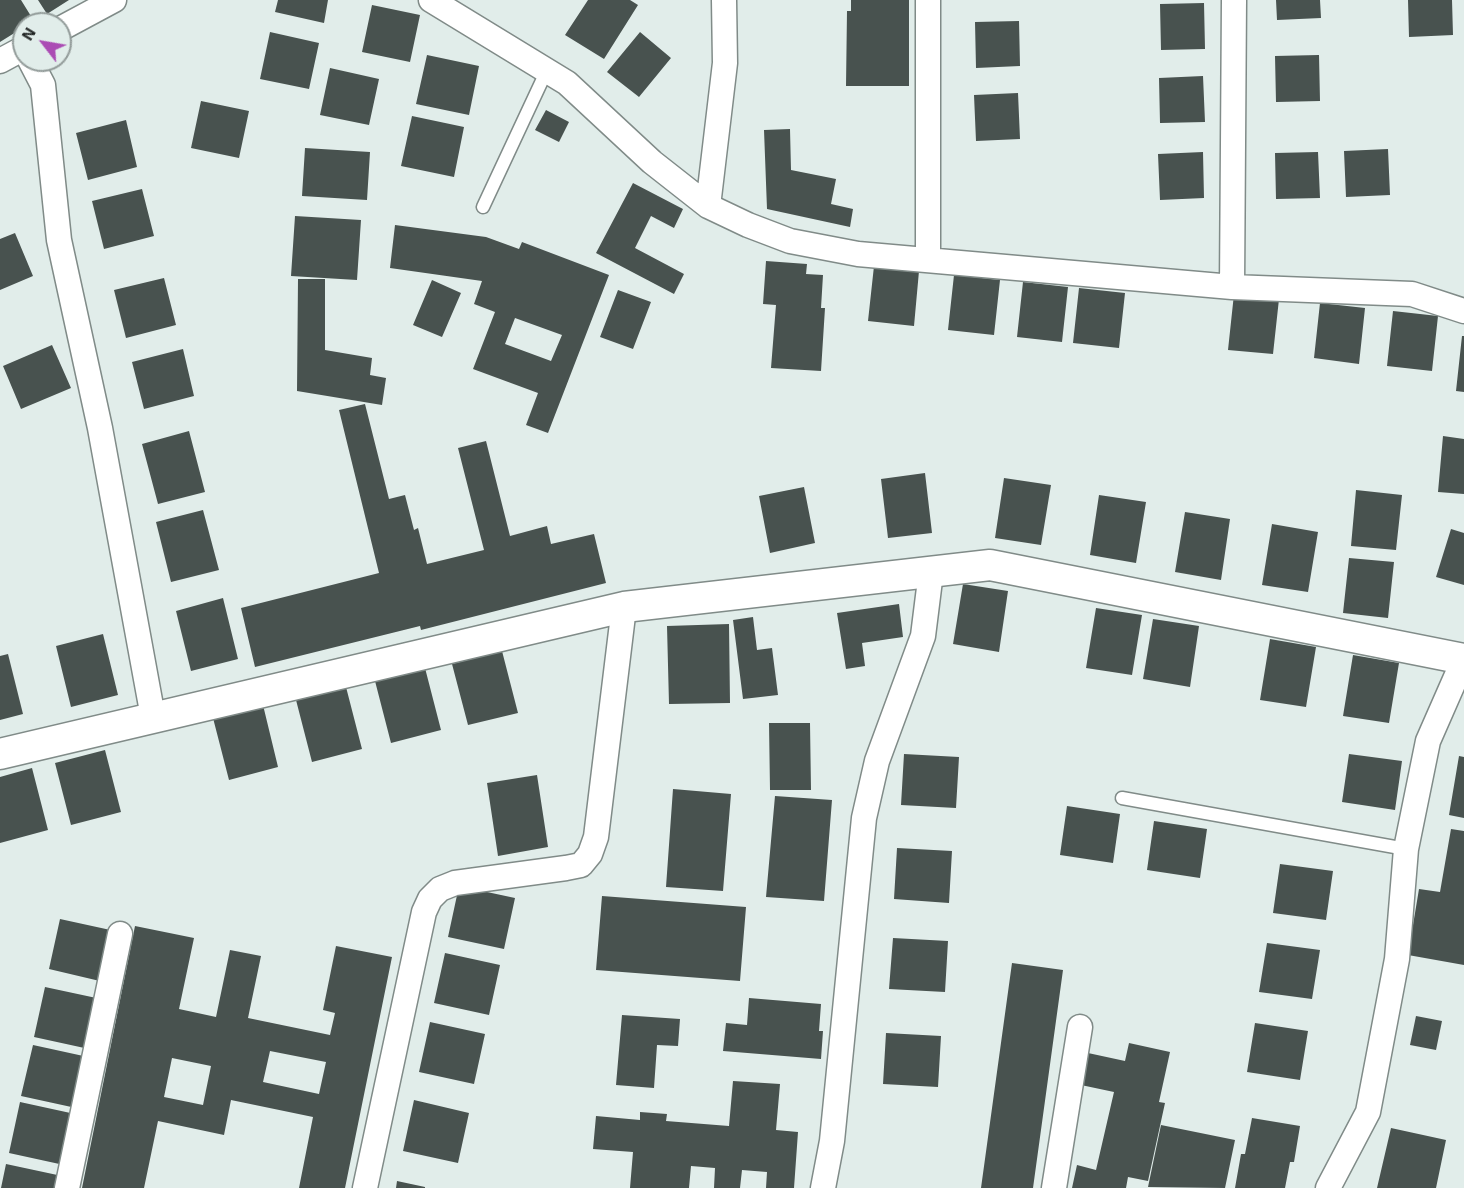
<!DOCTYPE html>
<html>
<head>
<meta charset="utf-8">
<style>
	body { margin:0 }
	#map { position:relative; width:1464px; height:1188px; overflow:hidden; background:#e1edea; font-family:"Exo 2",sans-serif }
	canvas { display:block }
	.north { position:absolute; left:12px; top:12px; width:60px; height:60px; box-sizing:border-box; background:#e1edea; border:2px solid #939c9a; border-radius:50%; rotate:301deg; font-size:16px; font-weight:700; line-height:24px; text-align:center; color:#1f2322 }
	.north::after { content:''; display:block; margin:auto; width:21px; height:27px; background:#ab4cb4; clip-path:polygon(50% 0,100% 100%,50% 72%,0 100%) }
</style>
</head>
<body>
<div id="map">
<canvas width="1464" height="1188"></canvas>
<div class="north">N</div>
</div>
<script>
const ctx = document.querySelector('canvas').getContext('2d');
ctx.lineJoin = 'round';
function fill(path, color) {
  ctx.fillStyle = color;
  ctx.fill(path, 'evenodd');
}
function toPath(rows) {
  const path = new Path2D();
  for (const r of rows) {
    path.moveTo(r[0], r[1]);
    for (let i = 2; i < r.length; i += 2) path.lineTo(r[i], r[i + 1]);
  }
  return path;
}
function stroke(path, color, width, dash) {
  ctx.strokeStyle = color;
  ctx.lineWidth = width;
  ctx.lineCap = dash ? 'butt' : 'round';
  ctx.setLineDash(dash || []);
  ctx.stroke(path);
}
const building = toPath([
	[0,0,21,0,34,21,24,24,24,27,0,42],
	[38,0,69,0,47,14],
	[278,0,328,0,324,23,275,12],
	[588,0,630,0,638,5,604,59,565,35],
	[851,0,909,0,909,86,846,86,847,11,851,11],
	[1276,0,1320,0,1321,18,1277,20],
	[1408,0,1452,0,1453,35,1409,37],
	[1204,3,1205,49,1161,50,1160,4],
	[372,5,420,15,410,62,362,52],
	[1019,21,1020,66,976,68,975,22],
	[270,32,319,43,309,89,260,79],
	[640,32,671,58,639,97,607,72],
	[427,55,479,66,469,115,416,104],
	[1319,55,1320,101,1276,102,1275,56],
	[330,68,379,79,369,125,320,115],
	[1203,76,1205,122,1160,123,1159,78],
	[1018,93,1020,139,976,141,974,95],
	[201,101,249,111,239,158,191,148],
	[546,110,569,122,559,142,535,130],
	[412,116,464,127,454,177,401,166],
	[126,120,137,167,88,180,76,133],
	[790,129,791,170,836,179,831,204,853,209,850,227,767,209,764,130],
	[305,148,370,152,367,200,302,196],
	[1388,149,1390,195,1346,197,1344,151],
	[1203,152,1204,198,1160,200,1158,154],
	[1318,152,1320,198,1276,199,1275,153],
	[633,183,683,209,674,228,651,216,635,248,684,274,674,294,596,253],
	[142,189,154,236,104,249,92,201],
	[295,216,361,220,357,280,291,276],
	[395,225,486,237,519,249,522,242,609,275,548,433,526,425,538,393,473,369,495,312,474,304,482,281,390,268],
	[515,318,562,335,551,361,505,344],
	[15,233,33,276,0,290,0,239],
	[766,261,807,264,806,274,823,275,821,308,825,308,821,371,771,368,776,305,763,304],
	[874,266,919,271,914,326,868,321],
	[954,275,1000,280,994,335,948,330],
	[164,278,176,325,126,338,114,290],
	[298,279,325,279,325,350,372,358,370,375,386,378,382,405,297,391],
	[432,280,461,293,442,337,413,325],
	[1023,282,1068,287,1062,342,1017,337],
	[1079,288,1125,293,1119,348,1073,343],
	[618,290,651,302,633,349,600,337],
	[1234,294,1279,299,1273,354,1228,350],
	[1320,303,1365,308,1359,364,1314,358],
	[1393,311,1438,316,1432,371,1387,366],
	[1462,336,1464,336,1464,392,1456,391],
	[52,345,71,388,21,409,3,366],
	[183,349,194,396,144,409,132,362],
	[365,404,389,499,405,495,414,530,418,528,427,564,484,550,458,448,486,441,510,536,547,526,551,544,594,534,606,583,421,630,420,626,255,667,241,608,379,573,339,410],
	[189,431,205,492,158,504,142,444],
	[1443,436,1464,439,1464,494,1438,492],
	[925,473,932,533,888,538,881,479],
	[1004,478,1051,485,1041,545,995,538],
	[804,487,815,543,770,553,759,496],
	[1356,490,1402,495,1396,550,1351,546],
	[1099,495,1146,502,1136,563,1090,555],
	[203,510,219,570,171,582,156,522],
	[1185,512,1230,519,1221,580,1175,572],
	[1272,524,1318,532,1308,592,1262,585],
	[1451,529,1464,533,1464,585,1436,577],
	[1349,558,1394,562,1388,618,1343,613],
	[963,584,1008,591,999,652,953,644],
	[223,598,238,659,191,671,176,611],
	[899,604,903,637,862,643,865,666,846,669,837,613],
	[1096,608,1142,615,1132,675,1086,668],
	[753,617,757,650,772,648,778,695,743,699,733,620],
	[1153,619,1199,626,1190,687,1143,679],
	[729,624,730,703,669,704,667,626],
	[103,634,118,695,71,707,56,646],
	[1270,639,1316,647,1306,707,1260,700],
	[502,651,518,713,468,725,452,664],
	[8,654,23,714,0,720,0,656],
	[1353,655,1399,663,1389,723,1343,716],
	[425,668,441,730,391,743,375,681],
	[346,687,362,749,312,762,296,700],
	[263,705,278,767,229,780,213,718],
	[769,723,810,723,811,790,770,790],
	[105,750,121,812,71,825,55,763],
	[904,754,959,757,956,808,901,805],
	[1349,754,1402,761,1395,810,1342,802],
	[1459,756,1464,757,1464,818,1449,815],
	[32,768,48,830,0,843,0,777],
	[537,775,548,847,498,856,487,783],
	[673,789,731,794,723,891,666,887],
	[775,796,832,800,824,901,766,897],
	[1067,806,1120,814,1113,863,1060,855],
	[1154,821,1207,829,1200,878,1147,870],
	[1451,829,1464,831,1464,965,1408,955,1419,889,1440,892],
	[897,848,952,851,949,903,894,899],
	[1280,864,1333,871,1326,920,1273,913],
	[459,886,515,898,504,949,448,937],
	[602,896,746,907,740,981,596,970],
	[60,919,115,931,104,982,49,969],
	[135,926,194,938,179,1009,216,1017,230,950,261,956,248,1018,330,1035,335,1013,323,1010,336,946,392,957,345,1188,299,1188,313,1117,231,1100,224,1135,158,1121,144,1188,82,1188],
	[270,1051,326,1062,319,1094,263,1082],
	[172,1058,211,1066,203,1105,164,1097],
	[893,938,948,941,945,992,889,989],
	[1267,943,1320,950,1312,999,1259,992],
	[445,953,500,965,489,1015,434,1003],
	[1012,963,1063,970,1033,1188,981,1188],
	[45,987,101,999,89,1049,34,1037],
	[749,998,821,1004,819,1031,823,1031,821,1059,723,1051,726,1023,747,1025],
	[622,1015,680,1019,678,1046,657,1045,654,1088,616,1085],
	[1416,1016,1442,1021,1436,1050,1410,1045],
	[430,1022,485,1034,474,1084,419,1072],
	[1255,1023,1308,1031,1300,1080,1247,1072],
	[886,1033,941,1036,938,1087,883,1084],
	[1129,1043,1170,1052,1159,1102,1165,1103,1148,1181,1128,1177,1126,1188,1072,1188,1077,1165,1096,1170,1114,1092,1081,1085,1088,1053,1125,1061],
	[33,1045,88,1057,76,1108,21,1096],
	[733,1081,780,1084,776,1130,798,1132,794,1188,766,1188,767,1172,742,1170,740,1188,714,1188,715,1168,691,1166,689,1188,630,1188,633,1152,593,1149,596,1116,640,1120,640,1112,667,1114,666,1121,729,1126],
	[414,1100,469,1113,458,1163,403,1151],
	[20,1102,75,1114,64,1165,9,1153],
	[1252,1118,1300,1126,1294,1162,1290,1162,1285,1188,1235,1188,1241,1154,1245,1154],
	[1161,1125,1235,1140,1225,1188,1148,1187],
	[1391,1128,1446,1140,1436,1188,1377,1188],
	[6,1164,62,1176,59,1188,1,1188],
	[397,1181,425,1187,425,1188,396,1188]
]);
const service = toPath([
	[483,207,547,70],
	[1122,798,1406,849]
]);
const minor = toPath([
	[431,0,567,83,652,162,708,206,748,225,790,241,858,254,1232,287,1412,294,1464,311],
	[928,0,928,258],
	[60,29,114,0],
	[30,60,43,85,59,240,100,428,153,717],
	[0,61,24,48],
	[708,206,725,63,724,0],
	[1232,287,1234,0],
	[67,1188,120,934],
	[365,1188,424,912,430,899,440,889,455,883,566,868,581,865,590,854,596,837,624,607],
	[823,1188,832,1141,864,818,877,761,923,636,931,572],
	[1054,1188,1080,1027],
	[1328,1188,1368,1112,1397,959,1406,849,1428,741,1464,659]
]);
const tertiary = toPath([
	[0,754,624,607,990,565,1464,659]
]);
fill(building, '#48524f');
stroke(service, '#808b88', 15);
stroke(minor, '#808b88', 27);
stroke(tertiary, '#808b88', 33);
stroke(service, '#fff', 12);
stroke(minor, '#fff', 24);
stroke(tertiary, '#fff', 30);
</script>
</body>
</html>
